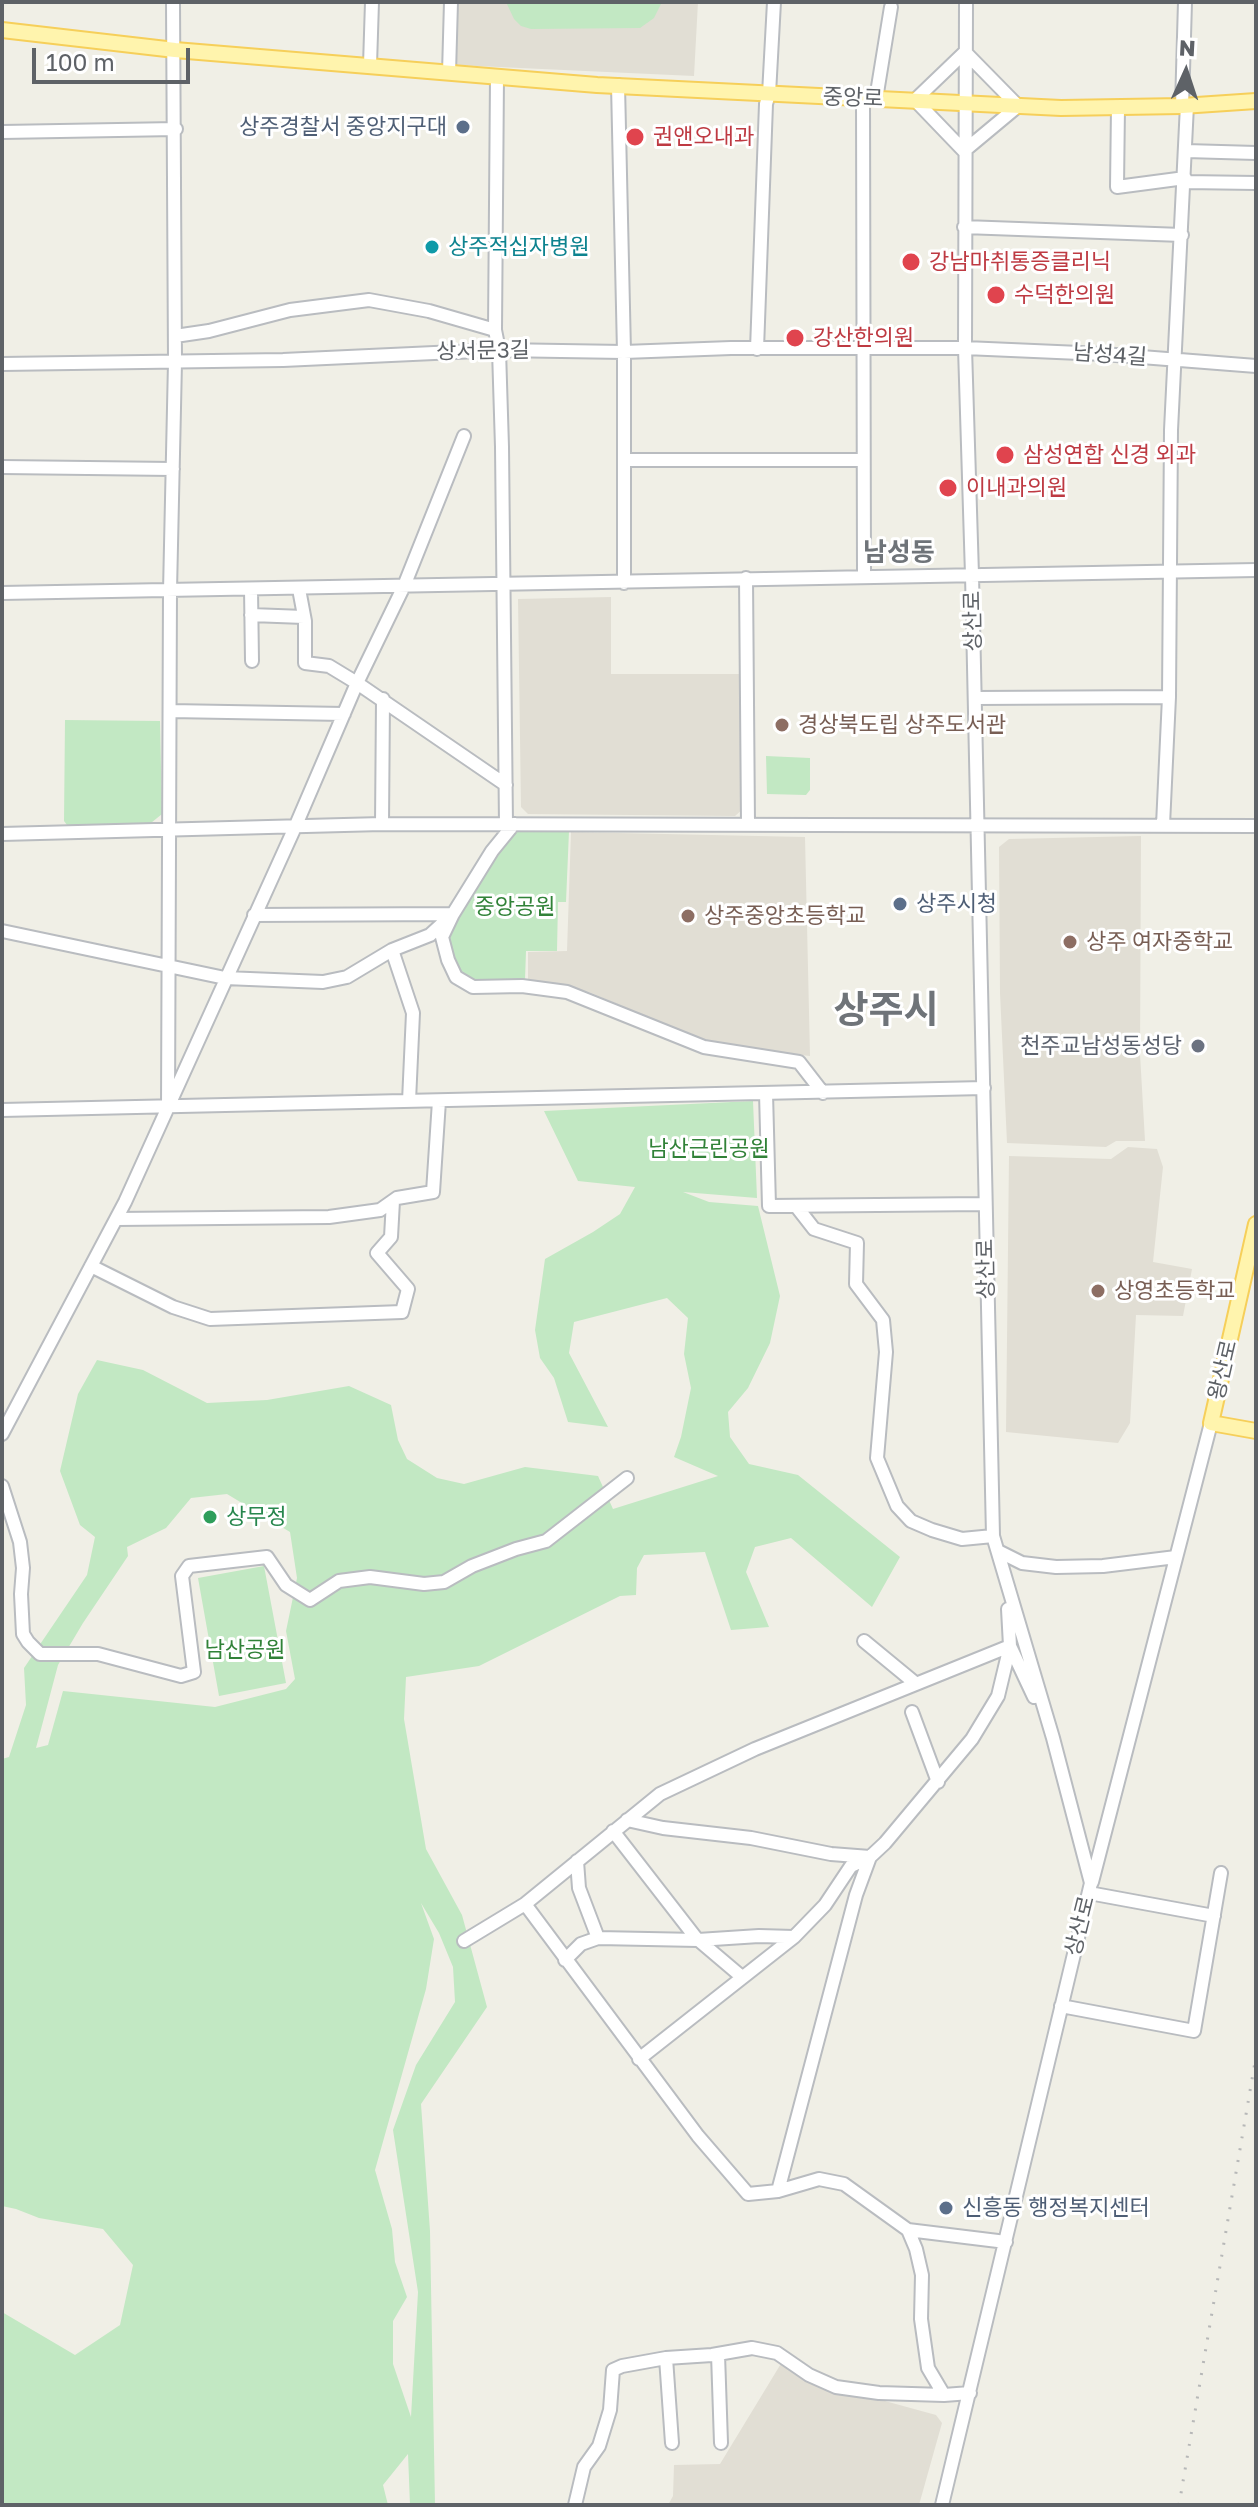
<!DOCTYPE html>
<html>
<head>
<meta charset="utf-8">
<style>
	body { margin:0 }
	#map { position:relative; width:1258px; height:2507px; overflow:hidden; background:#f0efe6; font-family:"Golos Text",sans-serif }
	canvas { display:block }
	.frame { position:absolute; inset:0; border:4px solid #5e6267; pointer-events:none }
	.north { position:absolute; left:1146px; top:32px; width:80px; height:80px; -webkit-text-stroke:6px #fff; paint-order:stroke; rotate:3deg; font-size:22px; font-weight:700; line-height:32px; text-align:center; color:#5e6267 }
	.north::after { content:''; display:block; margin:auto; width:28px; height:36px; background:#5e6267; clip-path:polygon(50% 0,100% 100%,50% 72%,0 100%) }
	.scale { position:absolute; left:32px; top:48px; width:158px; height:36px; box-sizing:border-box; border:4px solid #5e6267; border-top:0; padding-left:10px; font-size:24px; line-height:28px; white-space:nowrap; color:#5e6267; -webkit-text-stroke:6px #fff; paint-order:stroke }
</style>
</head>
<body>
<div id="map">
<canvas width="1258" height="2507"></canvas>
<div class="frame"></div>
<div class="north">N</div>
<div class="scale">100 m</div>
</div>
<script>
const ctx = document.querySelector('canvas').getContext('2d');
ctx.lineJoin = 'round';
function fill(path, color) {
  ctx.fillStyle = color;
  ctx.fill(path, 'evenodd');
}
function toPath(rows) {
  const path = new Path2D();
  for (const r of rows) {
    path.moveTo(r[0], r[1]);
    for (let i = 2; i < r.length; i += 2) path.lineTo(r[i], r[i + 1]);
  }
  return path;
}
function stroke(path, color, width, dash) {
  ctx.strokeStyle = color;
  ctx.lineWidth = width;
  ctx.lineCap = dash ? 'butt' : 'round';
  ctx.setLineDash(dash || []);
  ctx.stroke(path);
}
function drawText(font, color, halo, rows, align = 'center') {
  ctx.font = font + ' "Golos Text","Noto Sans KR",sans-serif';
  ctx.lineWidth = 6;
  ctx.setLineDash([]);
  ctx.textBaseline = 'middle';
  ctx.strokeStyle = halo;
  ctx.fillStyle = color;
  for (const [text, x, y, turn = 0] of rows) {
    ctx.save();
    ctx.translate(x, y);
    ctx.rotate((+turn || 0) * Math.PI / 180);
    ctx.textAlign = isNaN(turn) ? turn : align;
    if (halo) ctx.strokeText(text, 0, 0);
    ctx.fillText(text, 0, 0);
    ctx.restore();
  }
}
const education = toPath([
	[458,2,698,2,694,76,455,65],
	[611,597,611,674,744,674,743,809,735,816,528,814,521,807,518,599],
	[571,832,805,837,810,1056,716,1046,589,992,528,981,528,952,567,951],
	[1141,836,1140,1054,1145,1141,1116,1141,1106,1147,1007,1143,1000,993,999,847,1009,839],
	[1128,1147,1157,1149,1163,1167,1153,1262,1192,1269,1183,1316,1136,1315,1130,1423,1118,1443,1006,1432,1009,1156,1111,1159],
	[782,2362,837,2395,863,2395,936,2415,942,2423,919,2505,668,2505,673,2496,674,2465,720,2464]
]);
const green = toPath([
	[506,2,662,2,654,18,640,28,531,29,521,26,514,19],
	[65,720,160,721,162,814,146,827,70,829,64,821],
	[766,756,810,758,810,790,806,795,767,794],
	[520,831,569,831,566,902,558,902,557,951,526,951,525,980,470,980,458,969,451,951,449,940,454,927,499,848,512,834],
	[753,1101,757,1198,683,1192,709,1202,758,1206,780,1296,770,1343,748,1388,728,1412,730,1437,749,1464,798,1475,900,1557,872,1607,791,1538,755,1547,746,1572,769,1627,731,1630,705,1552,644,1555,637,1568,636,1595,620,1596,479,1666,406,1677,404,1719,426,1849,462,1915,487,2007,421,2104,430,2231,435,2505,410,2505,408,2454,383,2485,388,2505,2,2505,2,2312,75,2355,120,2325,133,2265,103,2229,39,2218,16,2209,2,2206,2,1759,9,1757,26,1705,24,1668,87,1575,95,1537,80,1525,60,1471,78,1394,97,1360,143,1370,207,1403,267,1400,349,1386,391,1405,398,1440,407,1459,437,1478,464,1484,525,1467,598,1476,613,1509,718,1476,674,1457,681,1437,691,1388,684,1354,688,1318,667,1298,574,1322,569,1353,608,1427,568,1422,554,1378,540,1358,535,1330,545,1259,593,1232,620,1214,635,1187,578,1181,544,1111],
	[227,1494,290,1532,297,1578,286,1631,295,1679,286,1689,215,1707,63,1691,48,1745,36,1748,58,1665,83,1623,128,1556,127,1547,166,1528,191,1498],
	[421,1903,439,1933,453,1967,455,2002,416,2065,393,2130,418,2292,411,2417,393,2364,393,2321,407,2297,395,2262,392,2229,375,2170,426,1989,434,1939],
	[264,1566,286,1683,219,1696,198,1578]
]);
const minor = toPath([
	[965,52,1018,106,964,151,915,100,965,52],
	[370,65,372,2],
	[449,73,451,2],
	[497,77,495,330,499,350,502,447,506,824],
	[618,85,624,352,624,583],
	[863,98,864,576],
	[876,99,891,7],
	[1182,106,1185,2],
	[1118,107,1117,187,1185,178],
	[2,132,176,129],
	[1186,151,1256,153],
	[1185,182,1256,183],
	[964,227,1182,235],
	[175,336,209,331,290,310,369,300,429,311,495,330],
	[757,349,766,104,769,94,774,2],
	[2,364,283,360,499,350,624,352,731,348,965,348,1103,354,1256,366],
	[624,460,863,460],
	[2,467,173,469],
	[746,578,748,824],
	[251,589,252,661],
	[299,589,305,621,305,663,329,666,357,683,506,785],
	[2,593,1256,570],
	[251,615,304,617],
	[975,698,1169,697],
	[170,711,344,714],
	[382,824,383,699],
	[1163,825,1169,697,1171,430,1187,105],
	[2,834,382,824,1256,826],
	[254,915,453,914,442,937,448,960,456,977,473,987,522,986,567,992,704,1047,799,1062,823,1093],
	[2,931,225,978,323,982,347,977,392,950,430,935,453,914,492,851,514,824],
	[392,950,413,1013,409,1101],
	[766,1093,769,1206,985,1204],
	[168,1108,170,591,175,362,173,2],
	[2,1110,984,1088],
	[796,1206,814,1229,857,1243,856,1284,883,1320,886,1352,877,1458,897,1506,911,1521,932,1530,962,1539,993,1536],
	[116,1219,329,1217,380,1210,397,1198,433,1192,439,1101],
	[91,1266,173,1307,210,1319,402,1312,408,1289,377,1253,391,1237,393,1201],
	[2,1434,125,1202,296,825,357,683,404,586,464,436],
	[2,1486,20,1542,23,1568,21,1594,23,1634,28,1642,40,1654,98,1654,181,1676,194,1672,182,1576,189,1566,267,1557,286,1585,310,1600,339,1581,370,1577,424,1584,444,1582,472,1566,516,1549,546,1541,627,1478],
	[998,1551,1022,1563,1056,1567,1103,1566,1176,1557],
	[864,1641,915,1683],
	[1010,1646,1034,1697],
	[912,1712,938,1782],
	[627,1820,663,1828,751,1838,831,1854,870,1857,856,1895,778,2191],
	[613,1831,696,1938,742,1977],
	[577,1861,579,1888,598,1938],
	[1092,1882,1211,1423],
	[1089,1893,1214,1916],
	[525,1904,698,2136,748,2194,778,2191,819,2179,844,2184,908,2230,916,2249,922,2275,921,2319,928,2368,944,2395,970,2393],
	[464,1941,525,1904,660,1794,755,1749,1010,1646,1008,1609],
	[565,1960,581,1944,598,1938,698,1940,759,1936,794,1937],
	[1061,2006,1194,2031,1221,1873],
	[639,2059,794,1937,825,1905,851,1866,870,1857,885,1843,972,1739,998,1696,1010,1646],
	[908,2230,1006,2242],
	[718,2354,721,2443],
	[666,2358,672,2443],
	[575,2505,584,2467,599,2446,610,2410,613,2370,622,2366,666,2358,712,2355,752,2348,777,2353,809,2375,836,2387,879,2393,944,2395],
	[942,2505,1091,1883,1053,1738,993,1536,972,575,965,348,966,2]
]);
const major = toPath([
	[2,30,175,50,597,85,1061,108,1182,106,1256,101],
	[1256,1224,1211,1423,1256,1431]
]);
const rail = toPath([
	[1179,2505,1256,2056]
]);
const markers = [
	[463,127,8,"#5c6f8a"],
	[635,137,10,"#e0444e"],
	[432,247,8,"#0f9aa8"],
	[911,262,10,"#e0444e"],
	[996,295,10,"#e0444e"],
	[795,338,10,"#e0444e"],
	[1005,455,10,"#e0444e"],
	[948,488,10,"#e0444e"],
	[782,725,8,"#8d6e63"],
	[900,904,8,"#5c6f8a"],
	[688,916,8,"#8d6e63"],
	[1070,942,8,"#8d6e63"],
	[1198,1046,8,"#6b7280"],
	[1098,1291,8,"#8d6e63"],
	[210,1517,8,"#2e9e5b"],
	[946,2208,8,"#5c6f8a"]
];
const streetNames = [
	["중앙로",853,98,2],
	["상서문3길",483,351,-1],
	["남성4길",1110,355,4],
	["상산로",973,621,-91],
	["상산로",986,1269,-91],
	["왕산로",1223,1370,-77],
	["상산로",1080,1926,-76]
];
const serviceNames = [
	["상주경찰서 중앙지구대",447,127,"right"],
	["상주시청",916,904],
	["신흥동 행정복지센터",962,2208]
];
const healthNames = [
	["권앤오내과",653,137],
	["강남마취통증클리닉",929,262],
	["수덕한의원",1014,295],
	["강산한의원",813,338],
	["삼성연합 신경 외과",1023,455],
	["이내과의원",966,488]
];
const cultureNames = [
	["상주적십자병원",448,247]
];
const educationNames = [
	["경상북도립 상주도서관",798,725],
	["상주중앙초등학교",704,916],
	["상주 여자중학교",1086,942],
	["상영초등학교",1114,1291]
];
const parkNames = [
	["중앙공원",515,907],
	["남산근린공원",709,1149],
	["남산공원",245,1650]
];
const worshipNames = [
	["천주교남성동성당",1182,1046]
];
const leisureNames = [
	["상무정",226,1517]
];
const quarterNames = [
	["남성동",899,553]
];
const townNames = [
	["상주시",886,1011]
];
fill(education, '#e1ded4');
fill(green, '#c2e8c3');
stroke(minor, '#b9bcc0', 16);
stroke(major, '#f6cf5a', 18);
stroke(minor, '#fff', 12);
stroke(major, '#fff4ad', 14);
stroke(rail, '#b7b8b8', 3, [2, 10]);
for (const [x, y, r, color] of markers) {
  const dot = new Path2D();
  dot.arc(x, y, r, 0, 2 * Math.PI);
  ctx.fillStyle = color;
  ctx.fill(dot);
  stroke(dot, '#fff', 3);
}
drawText('22px', '#5e6267', '#fff', streetNames);
drawText('22px', '#4e5e75', '#fff', serviceNames, 'left');
drawText('22px', '#be3a42', '#fff', healthNames, 'left');
drawText('22px', '#0d838f', '#fff', cultureNames, 'left');
drawText('22px', '#785e54', '#fff', educationNames, 'left');
drawText('22px', '#318238', '#fff', parkNames);
drawText('22px', '#5b616d', '#fff', worshipNames, 'right');
drawText('22px', '#27864d', '#fff', leisureNames, 'left');
drawText('bold 26px', '#6f7479', '#fff', quarterNames);
drawText('bold 38px', '#6f7479', '#fff', townNames);
</script>
</body>
</html>
